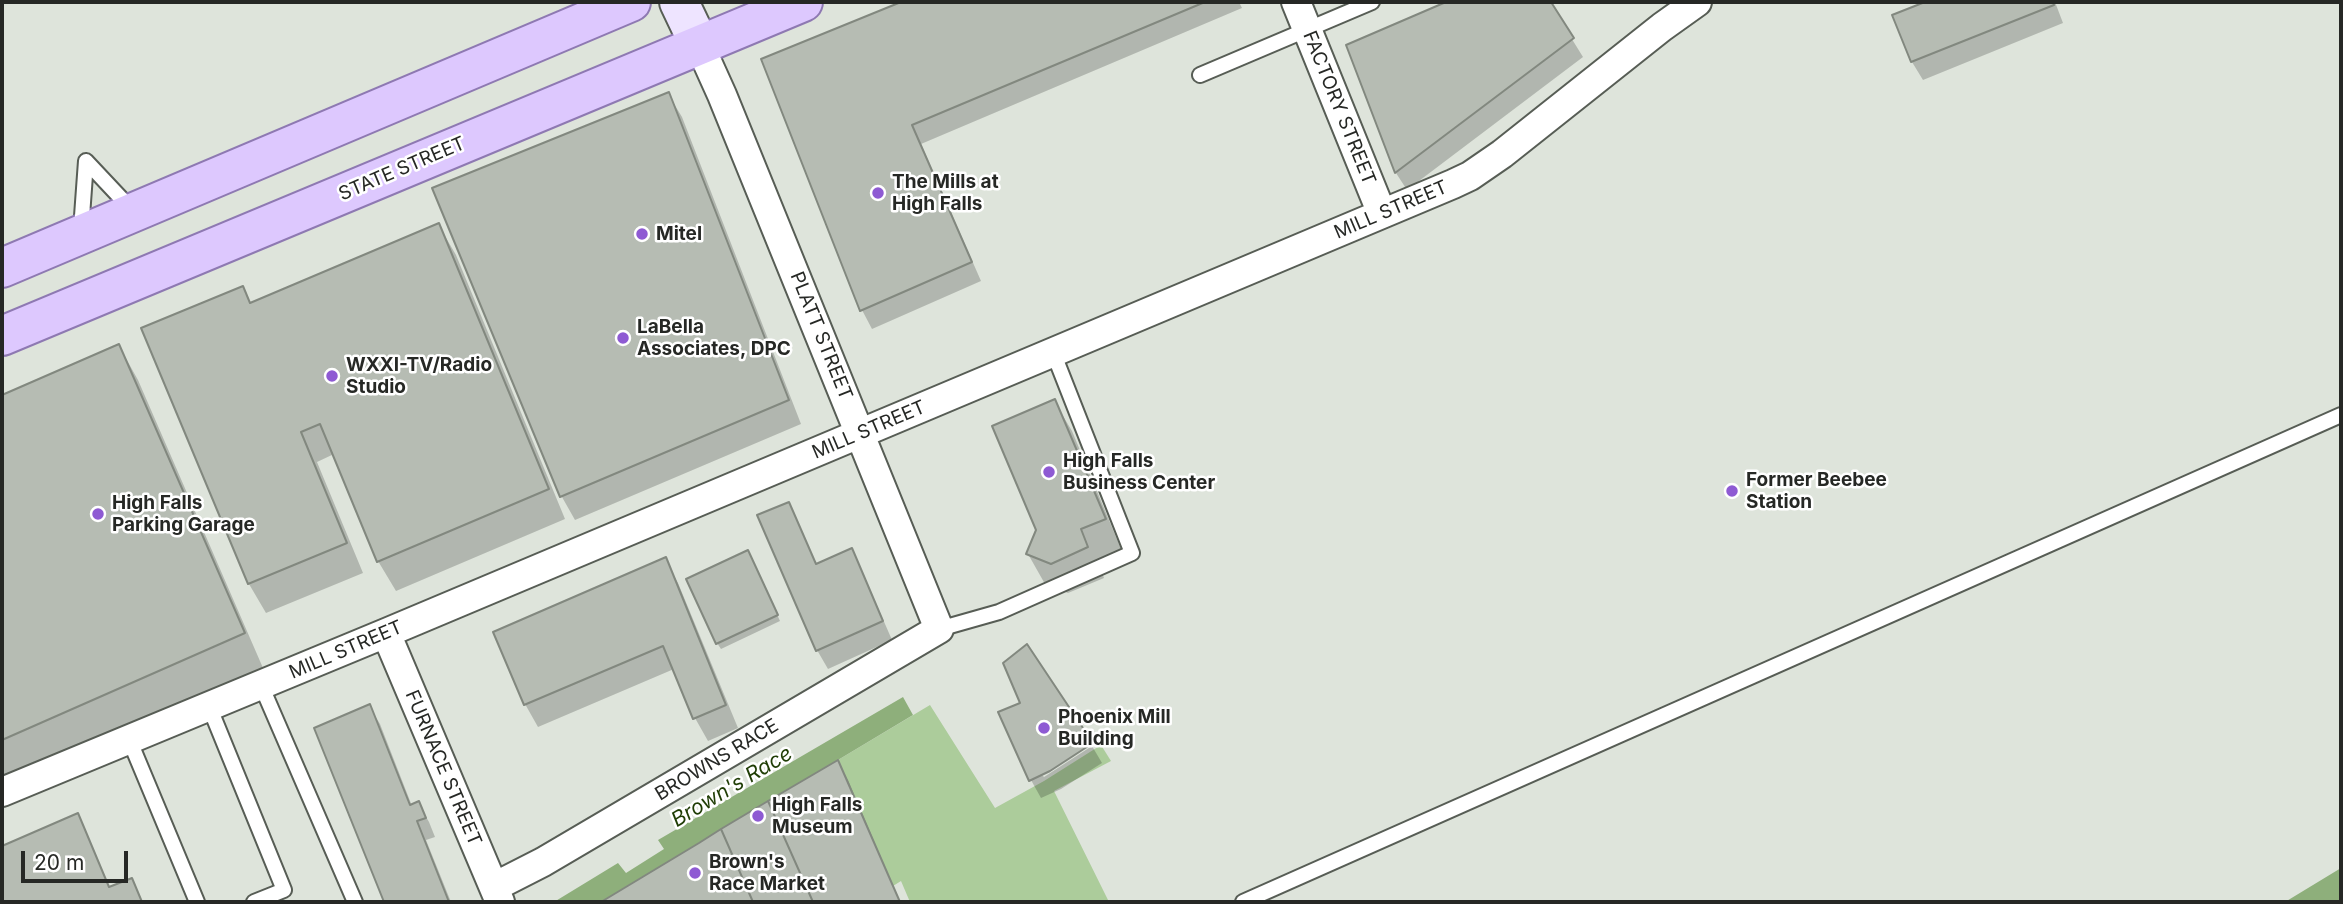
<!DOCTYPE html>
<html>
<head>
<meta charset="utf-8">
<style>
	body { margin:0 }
	#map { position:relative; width:2343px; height:904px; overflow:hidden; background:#dee4db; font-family:Inter,sans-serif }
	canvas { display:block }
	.frame { position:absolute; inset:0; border:4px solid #262825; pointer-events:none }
	.scale { position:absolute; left:21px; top:851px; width:107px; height:32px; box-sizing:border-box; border:4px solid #262825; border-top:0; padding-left:9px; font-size:21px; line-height:24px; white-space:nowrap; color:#262825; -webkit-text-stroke:5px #fff; paint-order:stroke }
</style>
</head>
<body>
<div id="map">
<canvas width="2343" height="904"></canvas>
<div class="frame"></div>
<div class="scale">20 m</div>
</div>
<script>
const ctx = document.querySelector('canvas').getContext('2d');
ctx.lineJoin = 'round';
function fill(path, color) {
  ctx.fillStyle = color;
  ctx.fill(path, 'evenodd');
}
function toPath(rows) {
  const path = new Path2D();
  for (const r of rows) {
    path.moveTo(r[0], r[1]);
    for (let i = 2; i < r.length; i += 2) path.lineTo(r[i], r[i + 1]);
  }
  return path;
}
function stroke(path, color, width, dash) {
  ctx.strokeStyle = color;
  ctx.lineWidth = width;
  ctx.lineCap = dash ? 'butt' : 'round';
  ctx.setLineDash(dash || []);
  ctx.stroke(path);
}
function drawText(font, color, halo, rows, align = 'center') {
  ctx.font = font + ' Inter,sans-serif';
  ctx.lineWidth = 5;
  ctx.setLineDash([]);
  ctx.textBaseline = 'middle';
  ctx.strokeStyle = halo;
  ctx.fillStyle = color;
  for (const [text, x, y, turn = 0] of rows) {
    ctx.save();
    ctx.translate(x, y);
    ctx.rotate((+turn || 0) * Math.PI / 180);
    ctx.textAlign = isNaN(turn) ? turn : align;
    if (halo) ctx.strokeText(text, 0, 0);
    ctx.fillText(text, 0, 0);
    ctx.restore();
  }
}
const green = toPath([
	[930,705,995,808,1044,781,1101,745,1111,761,1054,791,1109,902,910,902,901,881,893,886,838,760]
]);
const water = toPath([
	[903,697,913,715,601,902,554,902,618,863,626,873,664,849,658,840],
	[2341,868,2341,902,2285,902]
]);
const shadow = toPath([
	[906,2,1239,2,1242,8,921,144,981,281,872,329,862,310,764,60],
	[1450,2,1549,2,1583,57,1407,190,1396,173,1348,46],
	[1930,2,2055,2,2063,23,1923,80,1912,62,1894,16],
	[668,94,682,117,801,424,575,520,562,497,435,189],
	[439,226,456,255,565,519,396,591,378,561,334,454,317,462,363,573,266,613,249,584,144,329,242,288,251,304],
	[119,346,138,380,263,668,2,783,2,397],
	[1054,401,1072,431,1121,549,1097,560,1104,578,1068,593,1045,584,1028,554,1038,530],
	[788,504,817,565,851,550,861,569,892,640,828,669,817,650],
	[751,558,780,621,721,649,717,643],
	[665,560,678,583,738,728,708,741,695,718,674,669,538,727,525,704],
	[1027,647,1042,775,1044,777,1092,746,1102,763,1061,789,1041,798,1031,780,1022,704],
	[369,706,380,724,412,806,418,803,429,822,435,837,426,840,451,902,386,902,316,729],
	[838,762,848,780,900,902,605,902],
	[77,816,87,834,110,888,131,880,143,902,2,902,2,848]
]);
const building = toPath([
	[901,2,1205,2,912,125,972,262,860,311,761,59,901,2],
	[1446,2,1551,2,1574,38,1395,173,1346,45,1446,2],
	[1925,2,2053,2,2054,5,1911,62,1892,15,1925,2],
	[669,92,789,400,560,497,432,188,669,92],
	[439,223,549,489,377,562,320,424,301,432,347,543,248,584,141,328,243,286,250,303,439,223],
	[119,344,245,633,2,740,2,395,119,344],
	[1055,399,1106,519,1081,529,1088,547,1051,564,1026,554,1036,530,992,426,1055,399],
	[789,502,816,564,852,548,883,621,816,651,757,515,789,502],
	[748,550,778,615,716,644,686,579,748,550],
	[666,557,726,705,693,719,663,646,524,705,493,632,666,557],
	[1027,644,1093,743,1050,771,1029,781,998,712,1020,703,1003,663,1027,644],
	[370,704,410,805,419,801,426,818,417,821,449,902,384,902,314,728,370,704],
	[838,760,893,886,900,902,813,902,768,801,838,760],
	[768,801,813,902,753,902,721,829,768,801],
	[78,813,109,887,132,878,142,902,2,902,2,846,78,813],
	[721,829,753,902,601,902,699,843,721,829]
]);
const service = toPath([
	[1200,75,1372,2],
	[86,161,133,211],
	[81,230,86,161],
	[939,629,999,612,1132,553,1053,352],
	[261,685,355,902],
	[209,706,284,890,254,902],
	[129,739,197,902],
	[1243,902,2341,415]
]);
const minor = toPath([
	[1296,2,1382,214],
	[386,633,500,902],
	[2,792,386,633,1453,184,1470,176,1502,154,1662,27,1697,2],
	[494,887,543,862,939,629,722,95,699,44]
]);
const secondary = toPath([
	[679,2,699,44]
]);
const primary = toPath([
	[2,268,631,2],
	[2,336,803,2]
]);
const markers = [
	[878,193,7,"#8e5ad3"],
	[642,234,7,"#8e5ad3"],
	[623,338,7,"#8e5ad3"],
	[332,376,7,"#8e5ad3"],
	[1049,472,7,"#8e5ad3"],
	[1732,491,7,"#8e5ad3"],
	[98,514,7,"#8e5ad3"],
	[1044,728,7,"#8e5ad3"],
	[758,816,7,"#8e5ad3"],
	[695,873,7,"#8e5ad3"]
];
const streetNames = [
	["FACTORY STREET",1339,108,68],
	["STATE STREET",402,169,-23],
	["MILL STREET",1391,210,-23],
	["PLATT STREET",821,336,68],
	["MILL STREET",869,430,-23],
	["MILL STREET",346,650,-23],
	["BROWNS RACE",717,760,-31],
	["FURNACE STREET",443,768,67]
];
const poiNames = [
	["The Mills at",892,182],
	["High Falls",892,204],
	["Mitel",656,234],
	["LaBella",637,327],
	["Associates, DPC",637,349],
	["WXXI-TV/Radio",346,365],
	["Studio",346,387],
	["High Falls",1063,461],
	["Business Center",1063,483],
	["Former Beebee",1746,480],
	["Station",1746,502],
	["High Falls",112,503],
	["Parking Garage",112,525],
	["Phoenix Mill",1058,717],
	["Building",1058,739],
	["High Falls",772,805],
	["Museum",772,827],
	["Brown's",709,862],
	["Race Market",709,884]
];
const waterNames = [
	["Brown's Race",732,787,-31]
];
fill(green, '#accc9b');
fill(water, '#8eaf7b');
fill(shadow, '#0003');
fill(building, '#b6bcb3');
stroke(building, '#82887f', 2);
stroke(service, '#575d55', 18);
stroke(minor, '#575d55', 32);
stroke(secondary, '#575d55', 42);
stroke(primary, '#8e79b2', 42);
stroke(service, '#fff', 14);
stroke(minor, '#fff', 28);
stroke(secondary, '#eee4ff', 38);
stroke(primary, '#ddc8fe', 38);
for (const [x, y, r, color] of markers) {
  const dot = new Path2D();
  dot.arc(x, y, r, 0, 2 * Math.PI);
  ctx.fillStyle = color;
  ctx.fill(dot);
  stroke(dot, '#fff', 2.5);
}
drawText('19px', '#262825', '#fff', streetNames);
drawText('bold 19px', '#262825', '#fff', poiNames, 'left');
drawText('italic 21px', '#1f3d05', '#fff', waterNames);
</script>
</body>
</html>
